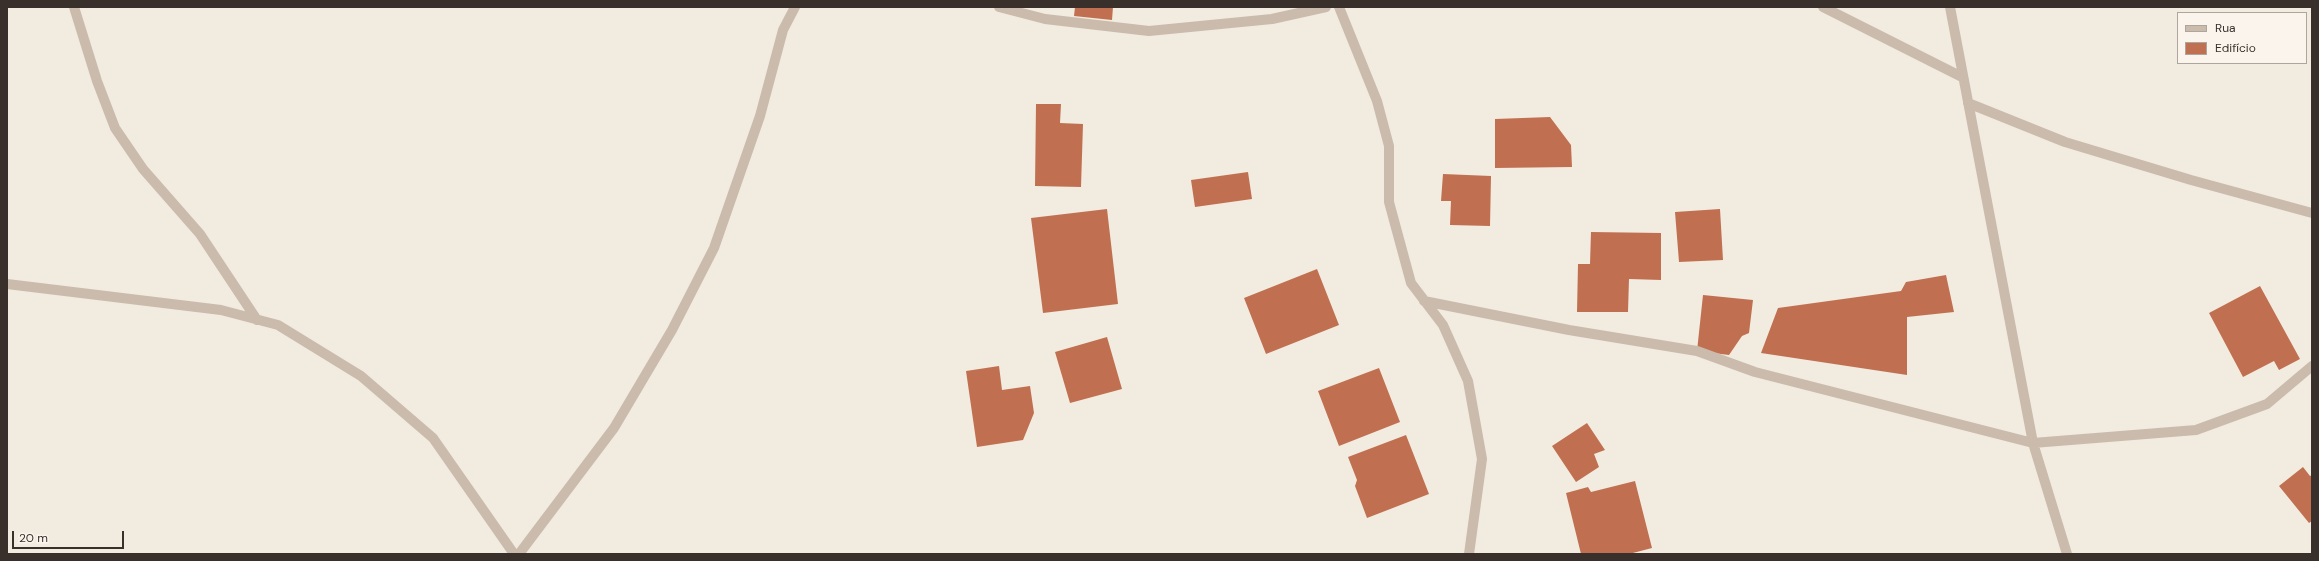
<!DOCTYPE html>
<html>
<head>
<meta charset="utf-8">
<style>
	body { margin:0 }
	#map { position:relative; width:2319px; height:561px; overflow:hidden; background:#f2ebe0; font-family:"DM Sans",sans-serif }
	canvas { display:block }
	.frame { position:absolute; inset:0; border:8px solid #39302b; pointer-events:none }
	.legend { position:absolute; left:2177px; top:12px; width:130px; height:52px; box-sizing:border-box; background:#faf4ed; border:1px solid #ada69f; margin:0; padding:5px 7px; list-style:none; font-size:12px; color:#39302b }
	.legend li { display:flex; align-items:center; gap:8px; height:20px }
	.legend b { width:20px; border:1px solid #ada69f }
	.scale { position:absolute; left:12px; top:531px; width:112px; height:18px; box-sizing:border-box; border:2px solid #39302b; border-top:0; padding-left:5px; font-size:12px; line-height:14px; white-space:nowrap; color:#39302b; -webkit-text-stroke:3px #faf4ed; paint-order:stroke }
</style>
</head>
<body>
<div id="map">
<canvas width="2319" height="561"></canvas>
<div class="frame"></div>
<ul class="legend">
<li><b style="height:5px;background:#cabbac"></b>Rua</li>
<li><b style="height:11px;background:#c07050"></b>Edifício</li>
</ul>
<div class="scale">20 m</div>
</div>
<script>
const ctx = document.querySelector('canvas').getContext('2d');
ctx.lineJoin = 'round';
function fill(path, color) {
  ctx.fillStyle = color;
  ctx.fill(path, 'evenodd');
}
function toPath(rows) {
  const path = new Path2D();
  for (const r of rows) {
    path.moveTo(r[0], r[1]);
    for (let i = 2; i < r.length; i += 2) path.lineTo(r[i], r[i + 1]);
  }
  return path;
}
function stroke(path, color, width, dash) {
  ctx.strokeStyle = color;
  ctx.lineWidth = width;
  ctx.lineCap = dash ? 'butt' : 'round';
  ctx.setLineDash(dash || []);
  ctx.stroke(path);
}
const building = toPath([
	[1075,7,1113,7,1112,20,1074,16],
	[1036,104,1061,104,1060,123,1083,124,1081,187,1035,186],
	[1550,117,1571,145,1572,167,1495,168,1495,119],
	[1248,172,1252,199,1195,207,1191,180],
	[1443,174,1491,176,1490,226,1450,225,1451,201,1441,201],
	[1107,209,1118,304,1043,313,1031,218],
	[1720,209,1723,260,1679,262,1675,212],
	[1591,232,1661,233,1661,280,1629,279,1628,312,1577,312,1578,264,1590,264],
	[1317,269,1339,325,1266,354,1244,298],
	[1946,275,1954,312,1907,317,1907,375,1761,353,1778,308,1901,291,1906,282],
	[2260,286,2300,359,2279,370,2274,361,2243,377,2209,313],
	[1703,295,1753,300,1749,333,1742,336,1729,355,1697,351],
	[1107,337,1122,389,1070,403,1055,352],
	[999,366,1002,390,1030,386,1034,413,1023,440,977,447,966,371],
	[1379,368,1400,422,1339,446,1318,391],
	[1587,423,1605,450,1594,454,1599,467,1576,482,1552,446],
	[1406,435,1429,494,1367,518,1355,486,1357,480,1348,457],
	[2303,467,2310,476,2312,475,2312,521,2309,523,2279,486],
	[1635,481,1652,548,1629,554,1581,554,1566,493,1588,487,1591,492]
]);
const street = toPath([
	[74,7,97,81,115,128,143,169,200,234,257,320],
	[999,7,1045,19,1149,31,1272,19,1326,7],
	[1339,7,1377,101,1389,146,1389,202,1411,283,1443,325,1468,381,1482,459,1469,554],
	[1823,7,1962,77],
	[1950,7,2033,443,2067,554],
	[1968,103,2065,142,2191,180,2312,213],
	[7,284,221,310,278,325,361,376,433,438,514,554],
	[1424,301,1569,330,1697,351,1755,372,2033,443,2196,430,2267,404,2312,366],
	[519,554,614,428,672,330,714,248,760,116,783,30,795,7]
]);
fill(building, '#c07050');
stroke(street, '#cabbac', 10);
</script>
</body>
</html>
